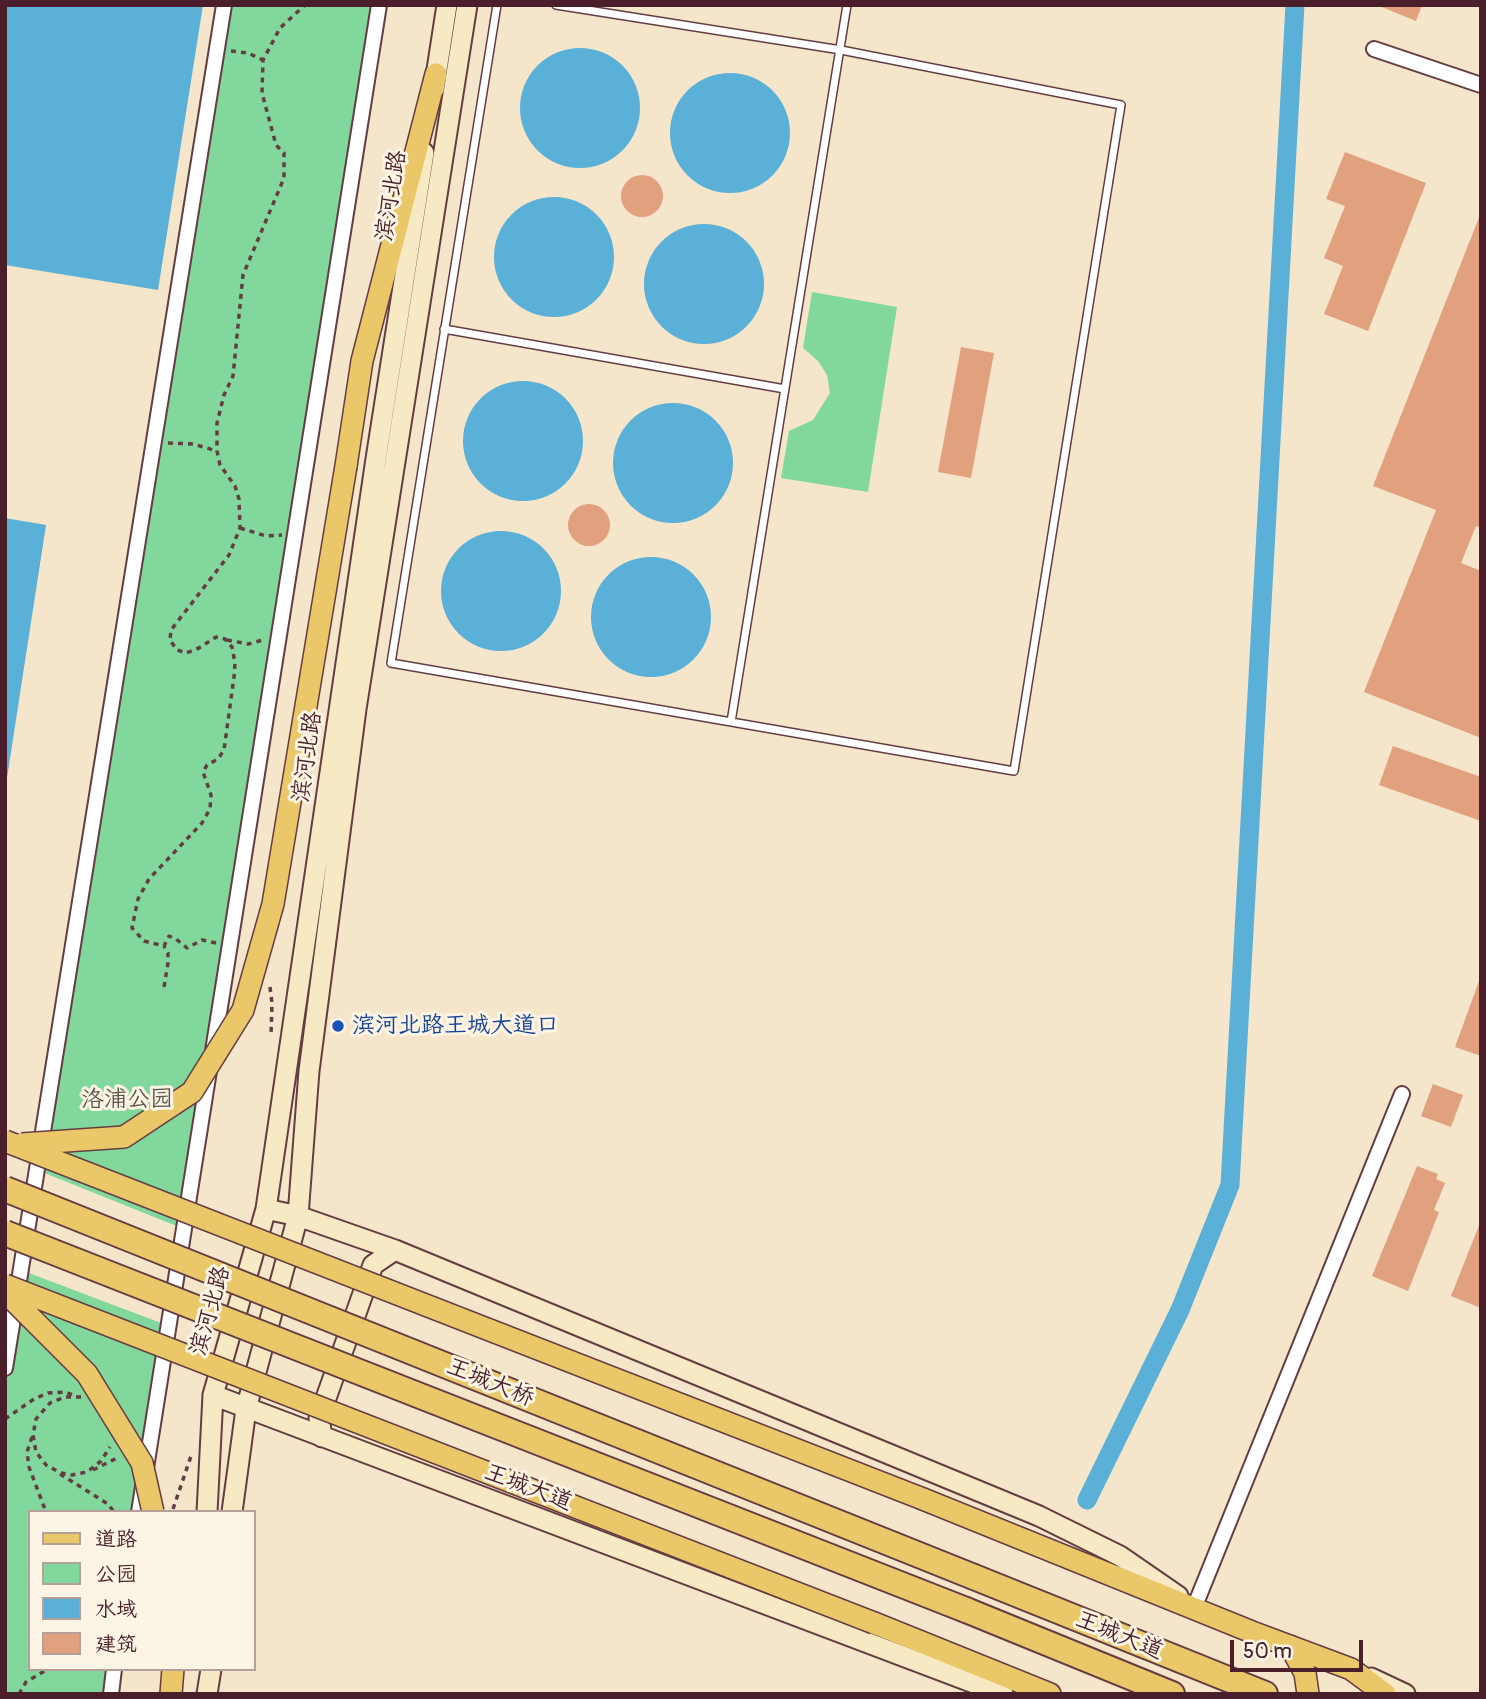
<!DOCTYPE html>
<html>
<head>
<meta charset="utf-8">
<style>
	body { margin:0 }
	#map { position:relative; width:1486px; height:1699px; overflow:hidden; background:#f5e5ca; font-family:Pangolin,"LXGW WenKai TC",sans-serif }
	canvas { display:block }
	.frame { position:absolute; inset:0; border:7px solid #4a1f2b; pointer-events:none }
	.legend { position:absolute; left:28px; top:1510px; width:228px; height:161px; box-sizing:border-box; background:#fcf5e5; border:2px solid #b59f9b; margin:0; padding:9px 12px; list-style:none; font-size:21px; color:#4a1f2b }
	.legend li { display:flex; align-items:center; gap:14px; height:35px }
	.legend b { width:35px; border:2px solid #b59f9b }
	.scale { position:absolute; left:1230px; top:1640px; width:133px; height:32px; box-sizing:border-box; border:4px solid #4a1f2b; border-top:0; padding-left:9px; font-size:21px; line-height:24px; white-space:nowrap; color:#4a1f2b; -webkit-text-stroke:5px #fcf5e5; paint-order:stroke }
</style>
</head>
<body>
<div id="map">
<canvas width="1486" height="1699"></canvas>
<div class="frame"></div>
<ul class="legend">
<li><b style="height:9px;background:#eac769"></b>道路</li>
<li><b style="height:19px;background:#82d89c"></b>公园</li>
<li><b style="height:19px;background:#5bb0d7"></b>水域</li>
<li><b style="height:19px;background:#e1a17f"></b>建筑</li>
</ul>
<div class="scale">50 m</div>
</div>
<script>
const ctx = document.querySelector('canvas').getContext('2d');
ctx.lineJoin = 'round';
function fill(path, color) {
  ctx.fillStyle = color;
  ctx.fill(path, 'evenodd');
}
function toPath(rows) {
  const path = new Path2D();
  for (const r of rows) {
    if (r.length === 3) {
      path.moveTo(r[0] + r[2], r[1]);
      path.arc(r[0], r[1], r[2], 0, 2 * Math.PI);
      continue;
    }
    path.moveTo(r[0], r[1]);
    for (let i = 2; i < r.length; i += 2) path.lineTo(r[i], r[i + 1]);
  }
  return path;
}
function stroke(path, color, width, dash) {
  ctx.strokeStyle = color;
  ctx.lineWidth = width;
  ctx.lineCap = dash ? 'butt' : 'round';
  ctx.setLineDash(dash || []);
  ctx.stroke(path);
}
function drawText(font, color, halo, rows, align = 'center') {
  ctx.font = font + ' Pangolin,"LXGW WenKai TC",sans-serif';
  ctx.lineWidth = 6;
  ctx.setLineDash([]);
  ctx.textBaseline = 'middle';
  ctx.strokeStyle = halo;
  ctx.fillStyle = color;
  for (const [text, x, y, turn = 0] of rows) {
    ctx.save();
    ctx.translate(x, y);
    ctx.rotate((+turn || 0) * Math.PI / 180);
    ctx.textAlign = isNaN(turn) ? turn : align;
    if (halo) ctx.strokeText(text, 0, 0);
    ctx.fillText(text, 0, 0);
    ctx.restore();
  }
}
const green = toPath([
	[224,5,379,5,184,1229,37,1170],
	[812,292,897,307,868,492,781,478,789,431,813,420,830,393,827,375,818,361,803,348],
	[21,1270,169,1326,139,1512,30,1512,30,1669,114,1669,111,1694,5,1694,5,1368]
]);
const water = toPath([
	[5,5,203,5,158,290,5,265],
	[580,108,60],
	[730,133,60],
	[554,257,60],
	[704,284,60],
	[523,441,60],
	[673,463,60],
	[5,518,46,525,5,791],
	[501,591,60],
	[651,617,60]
]);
const canal = toPath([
	[1087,1500,1180,1310,1230,1185,1295,5]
]);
const building = toPath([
	[1377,5,1422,5,1416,21],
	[1345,152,1426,183,1368,331,1324,314,1343,266,1324,258,1345,206,1326,199],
	[642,196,21],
	[1480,215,1481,528,1476,526,1461,563,1481,571,1481,738,1364,692,1436,510,1373,486],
	[961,347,994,353,971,478,938,472],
	[589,525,21],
	[1393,746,1481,777,1481,821,1379,785],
	[1479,981,1481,981,1481,1056,1455,1047],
	[1433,1084,1463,1095,1451,1127,1421,1116],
	[1417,1166,1438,1174,1436,1179,1445,1183,1434,1210,1439,1212,1408,1291,1372,1276],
	[1480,1223,1481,1223,1481,1308,1451,1296]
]);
const path = toPath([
	[231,51,248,53,263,60],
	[168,443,193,444,217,451],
	[240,528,266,536,282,535],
	[227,640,248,644,263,640],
	[216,943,202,940,187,948,176,939,169,936,164,946,144,941,132,928,138,899,149,879,202,823,210,809,211,795,203,772,207,765,218,759,224,750,234,677,235,663,232,647,225,639,216,637,199,648,186,653,177,650,170,640,171,630,229,555,240,528,239,499,235,486,220,465,217,451,217,423,224,395,233,376,243,275,284,178,284,153,276,145,262,93,263,60,280,28,305,5],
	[164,987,168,963,168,953,164,946],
	[270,987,272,1003,271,1035],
	[81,1397,65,1397,50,1403,36,1419,33,1435,36,1452,46,1465,61,1473,72,1475,87,1472,101,1461,110,1447],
	[5,1419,34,1399,48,1393,65,1392,76,1396],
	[32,1437,27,1452,29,1467,46,1512],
	[93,1470,117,1458],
	[60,1474,108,1504,114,1512],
	[173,1509,191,1456],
	[19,1694,26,1682,48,1669]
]);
const lane = toPath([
	[497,5,391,663,1014,771,1121,105,841,50,556,5],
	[444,329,785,389],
	[731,722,847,5]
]);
const street = toPath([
	[1374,49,1481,85],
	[213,1051,379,5],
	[5,1368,224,5],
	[139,1512,209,1071],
	[1194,1608,1402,1094],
	[111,1694,114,1669]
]);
const secondary = toPath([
	[434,89,447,5],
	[266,1209,298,1216,395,1250,1039,1516,1120,1556,1178,1596],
	[213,1395,1003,1694],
	[322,1437,319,1418,373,1265,395,1250],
	[207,1512,213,1395,266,1209,376,459,424,153],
	[232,1512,246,1409,298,1216,309,1071,356,709,467,5],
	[1371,1678,1405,1694],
	[207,1694,211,1669]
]);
const primary = toPath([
	[346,466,362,361,436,74],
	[923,1499,1252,1632,1351,1669,1385,1694],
	[874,1623,1050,1694],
	[1290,1646,1305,1673,1308,1694],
	[171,1694,173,1669]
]);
const highway = toPath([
	[974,1577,1265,1694],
	[966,1610,1172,1694]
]);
const primaryBridge = toPath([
	[5,1141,923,1499],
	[22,1144,124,1137,192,1092,243,1010,273,904,346,466],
	[5,1285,874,1623],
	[5,1292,87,1374,142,1463,153,1512]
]);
const highwayBridge = toPath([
	[5,1189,974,1577],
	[5,1233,966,1610]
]);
const markers = [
	[338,1026,7,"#1a4fb4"]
];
const streetNames = [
	["滨河北路",392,196,-81],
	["滨河北路",308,757,-82],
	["滨河北路",211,1311,-74],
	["王城大桥",490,1383,22],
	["王城大道",528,1488,21],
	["王城大道",1119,1636,22]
];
const transitNames = [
	["滨河北路王城大道口",352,1026]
];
const parkNames = [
	["洛浦公园",127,1100]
];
fill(green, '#82d89c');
fill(water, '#5bb0d7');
stroke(canal, '#5bb0d7', 19);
fill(building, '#e1a17f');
stroke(lane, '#643d43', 10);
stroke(street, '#643d43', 18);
stroke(secondary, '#643d43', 23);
stroke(primary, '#643d43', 24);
stroke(highway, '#643d43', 28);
stroke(path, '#643d43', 3.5, [5, 5]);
stroke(lane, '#fff', 7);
stroke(street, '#fff', 14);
stroke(secondary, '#f7e9c3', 19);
stroke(primary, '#eac769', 21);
stroke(highway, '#eac769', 24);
stroke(primaryBridge, '#643d43', 24, []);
stroke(highwayBridge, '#643d43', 28, []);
stroke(primaryBridge, '#eac769', 21);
stroke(highwayBridge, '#eac769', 24);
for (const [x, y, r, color] of markers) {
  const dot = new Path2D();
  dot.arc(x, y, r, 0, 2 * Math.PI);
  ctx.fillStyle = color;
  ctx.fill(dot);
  stroke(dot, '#fcf5e5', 2.5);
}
drawText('23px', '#4a1f2b', '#fcf5e5', streetNames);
drawText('23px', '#164399', '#fcf5e5', transitNames, 'left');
drawText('23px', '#5b564d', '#fcf5e5', parkNames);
</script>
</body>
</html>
